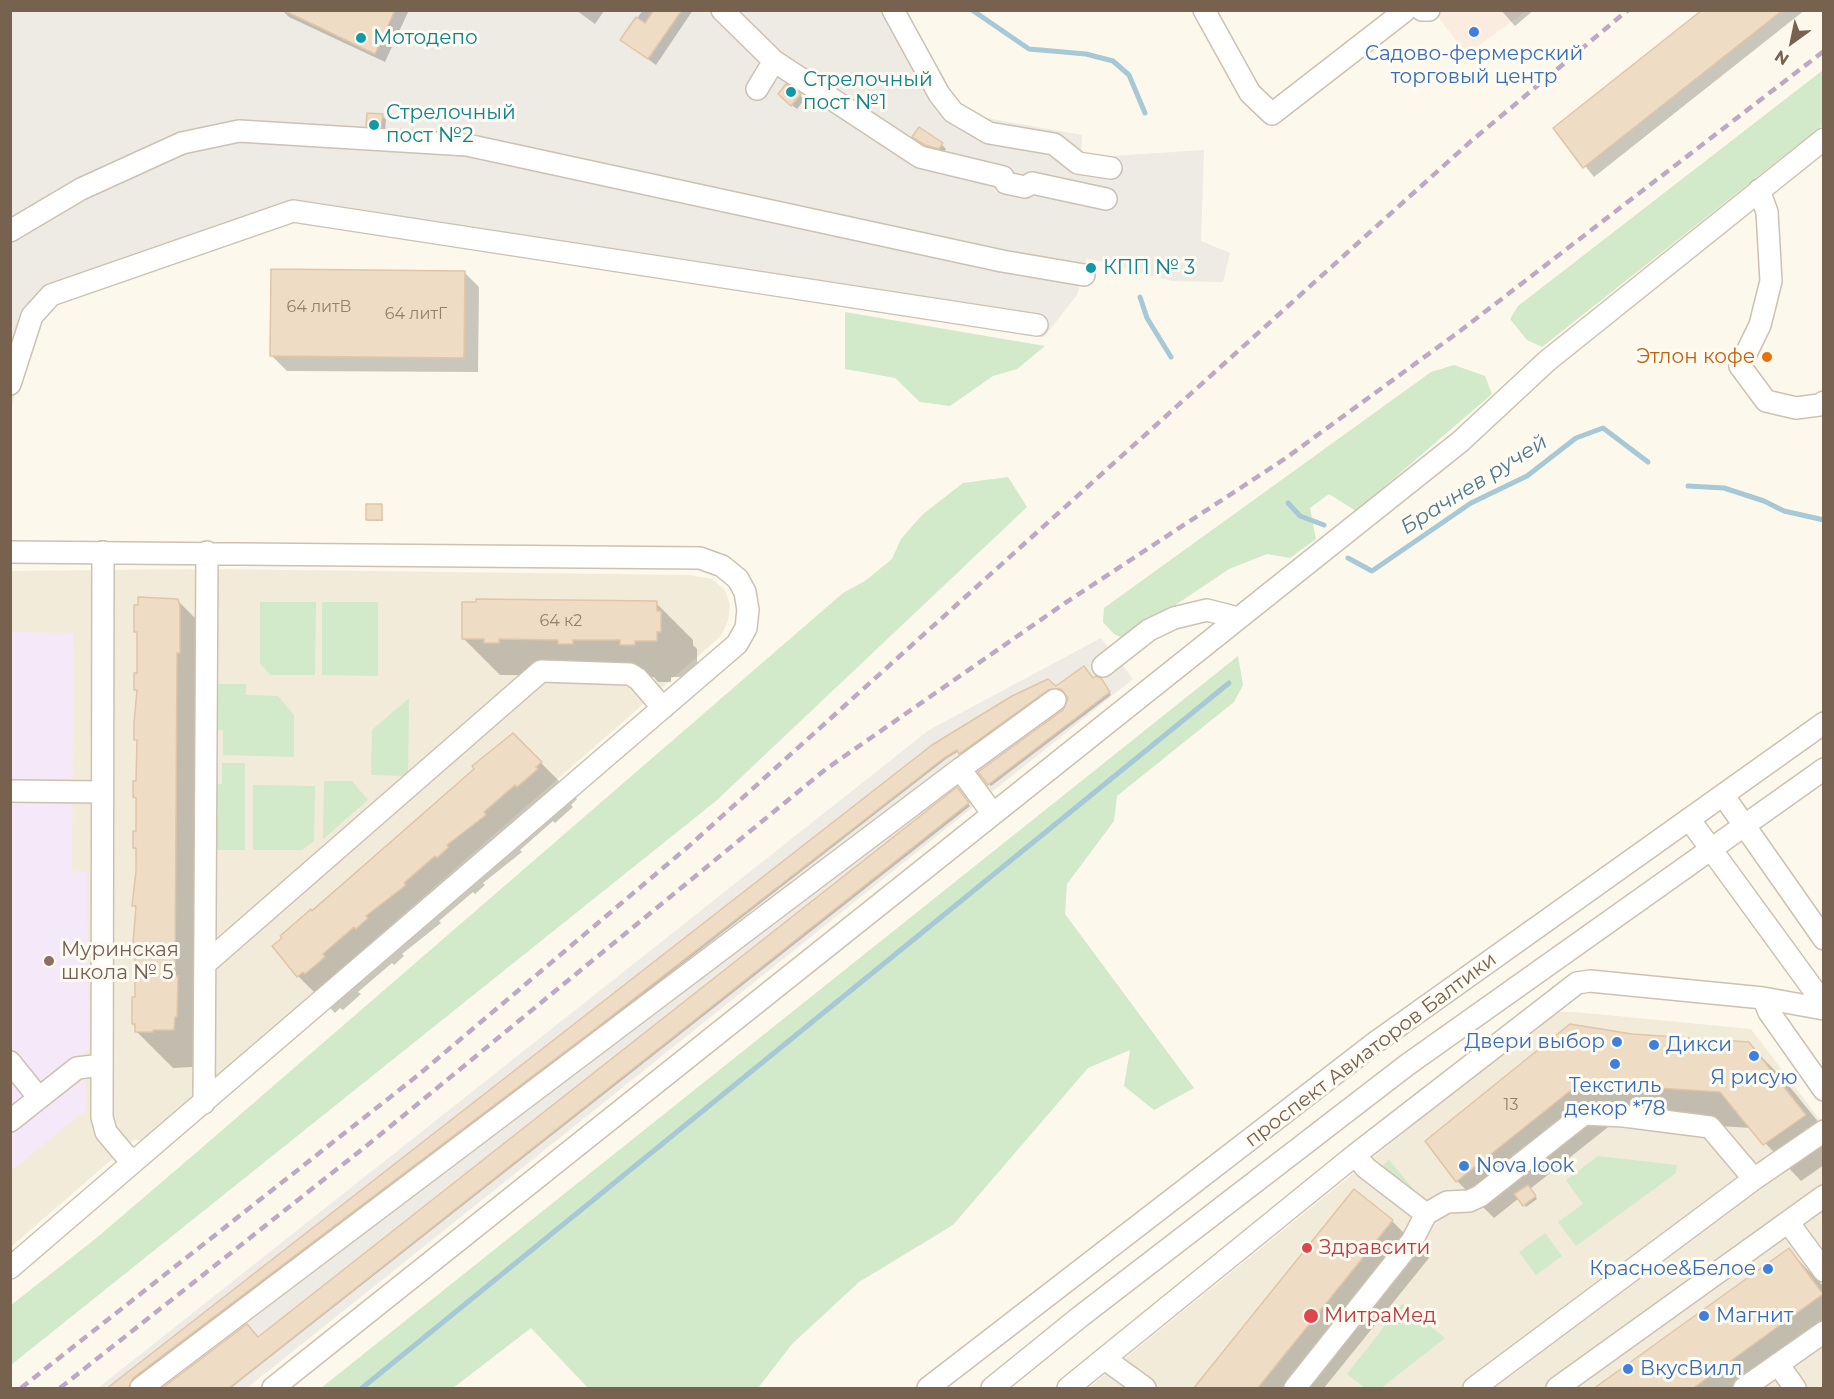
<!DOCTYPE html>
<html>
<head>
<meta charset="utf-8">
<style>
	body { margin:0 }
	#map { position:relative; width:1834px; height:1399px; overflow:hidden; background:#fcf8ec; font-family:Montserrat,sans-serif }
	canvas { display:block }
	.frame { position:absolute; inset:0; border:12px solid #76624f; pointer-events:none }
	.north { position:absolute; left:1762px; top:12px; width:60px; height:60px; -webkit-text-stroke:4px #fefbf2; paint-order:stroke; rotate:213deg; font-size:16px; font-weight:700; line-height:24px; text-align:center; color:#76624f }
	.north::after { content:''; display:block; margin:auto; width:21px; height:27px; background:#76624f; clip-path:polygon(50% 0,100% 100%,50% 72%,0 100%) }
</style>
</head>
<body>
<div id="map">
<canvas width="1834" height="1399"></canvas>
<div class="frame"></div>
<div class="north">N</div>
</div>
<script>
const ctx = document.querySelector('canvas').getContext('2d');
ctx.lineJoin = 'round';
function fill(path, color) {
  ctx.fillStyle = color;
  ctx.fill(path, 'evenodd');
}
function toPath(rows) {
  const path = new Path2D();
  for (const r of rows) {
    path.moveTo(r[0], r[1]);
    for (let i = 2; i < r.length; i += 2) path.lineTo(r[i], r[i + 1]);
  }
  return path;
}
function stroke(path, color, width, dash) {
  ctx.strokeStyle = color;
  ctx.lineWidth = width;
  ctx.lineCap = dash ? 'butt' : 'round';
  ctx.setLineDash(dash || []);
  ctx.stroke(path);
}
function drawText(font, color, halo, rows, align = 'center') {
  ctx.font = font + ' Montserrat,sans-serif';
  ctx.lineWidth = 6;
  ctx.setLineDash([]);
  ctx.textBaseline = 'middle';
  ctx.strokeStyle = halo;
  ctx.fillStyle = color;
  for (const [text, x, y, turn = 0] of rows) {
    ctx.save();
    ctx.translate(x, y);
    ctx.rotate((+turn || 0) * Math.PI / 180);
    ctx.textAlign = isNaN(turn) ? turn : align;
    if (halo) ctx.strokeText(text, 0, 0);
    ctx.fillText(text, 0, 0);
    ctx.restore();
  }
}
const residential = toPath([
	[207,569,691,575,712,579,725,590,730,605,728,621,721,636,145,1140,134,1140,11,1247,11,571],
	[1553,1012,1575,1012,1751,1029,1823,1124,1823,1388,1088,1388]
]);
const commercial = toPath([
	[1433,11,1526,11,1467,54]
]);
const industrial = toPath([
	[11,11,907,11,964,114,1082,135,1081,158,1204,150,1201,241,1230,253,1223,282,1172,281,1087,258,1077,295,1044,337,835,301,286,222,44,305,11,408],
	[1101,638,1133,679,247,1388,98,1388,929,730]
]);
const education = toPath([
	[11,632,73,633,72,871,87,872,89,1049,69,1066,86,1076,86,1110,11,1171]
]);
const green = toPath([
	[1823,70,1823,125,1542,347,1527,340,1510,319,1518,306],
	[845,312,1045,346,1017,369,993,376,950,406,920,402,895,378,845,369],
	[1454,365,1485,376,1492,394,1356,511,1329,494,1310,508,1316,539,1290,558,1267,554,1229,569,1125,639,1114,634,1103,622,1104,608,1431,372],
	[1008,477,1027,507,716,801,11,1365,11,1305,94,1240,190,1158,843,593,865,581,892,559,901,539,922,515,963,483],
	[260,602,316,602,315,675,270,675,260,663],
	[322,602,378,602,378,676,322,675],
	[1238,656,1243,685,1234,702,1117,796,1114,821,1067,884,1065,914,1194,1088,1154,1110,1124,1086,1130,1050,1088,1068,953,1225,859,1282,792,1344,758,1388,588,1388,531,1328,453,1388,321,1388],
	[216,684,246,684,246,695,278,696,294,715,294,757,223,755,223,730,216,730],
	[409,698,408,776,371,775,372,730],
	[222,763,245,763,245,850,215,850,216,784,222,784],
	[324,781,352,781,368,800,323,839],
	[253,785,315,786,314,841,302,850,253,850],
	[1598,1156,1677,1165,1676,1173,1576,1246,1558,1222,1583,1204,1566,1180],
	[1389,1160,1420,1197,1381,1167],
	[1545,1233,1562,1256,1536,1275,1519,1252],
	[1402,1304,1445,1338,1381,1388,1365,1388,1347,1374]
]);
const shadow = toPath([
	[282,10,409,10,385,62,289,17],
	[576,10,603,10,604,11,595,24],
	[643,10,693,10,656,65,622,40],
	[1501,10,1534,10,1515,26],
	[1704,10,1805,10,1594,177,1555,129],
	[800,95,804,100,797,109,784,99],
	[382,115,386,120,385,131,372,130,367,125],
	[919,129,942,145,946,149,944,152,931,149,919,141],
	[464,272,479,287,478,372,287,371,272,356],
	[381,506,383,521,369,521,367,519],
	[178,601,215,638,211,1066,173,1068,136,1031,133,1023,136,998,137,958,134,955,137,909,134,906,137,850,134,847,137,832,138,742,135,739,138,693,135,689,139,675,139,635,136,632],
	[656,603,693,640,693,645,697,649,697,668,693,677,671,677,671,682,658,682,654,677,522,679,518,675,500,675,463,638],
	[1093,680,1103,682,1111,695,991,786,989,784,1064,711,1069,698,1063,690,1050,691,962,754,959,751,946,759,592,1034,135,1379,131,1388,109,1388,1012,697],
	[513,735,577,799,571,805,573,807,555,823,553,821,520,850,522,852,483,883,485,885,475,894,473,892,439,921,441,923,402,954,404,956,394,965,392,963,358,992,361,994,343,1010,340,1008,335,1013,298,976,282,936],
	[959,791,970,806,231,1388,162,1388,258,1339],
	[1632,1036,1748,1043,1785,1081,1824,1129,1824,1165,1801,1181,1751,1128,1617,1120,1530,1189,1537,1199,1526,1207,1519,1198,1494,1218,1457,1181],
	[1355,1191,1392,1221,1429,1258,1324,1388,1197,1388],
	[1789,1250,1824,1287,1824,1343,1760,1388,1597,1388]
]);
const stream = toPath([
	[972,10,1029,49,1086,54,1113,61,1129,75,1145,113],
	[1140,297,1147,318,1171,357],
	[1688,486,1724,488,1764,501,1784,511,1824,520],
	[1288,503,1300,516,1324,525],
	[1348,558,1372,571,1471,503,1527,476,1576,438,1603,428,1648,462],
	[362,1388,1229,683]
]);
const building = toPath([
	[283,10,395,10,375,54,283,10],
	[654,10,682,10,648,59,620,40,636,17,645,23,654,10],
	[1702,10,1783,10,1583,168,1553,128,1702,10],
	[786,84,801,94,791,106,778,94,786,84],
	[367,113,383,114,381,127,366,126,367,113],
	[919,127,943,143,939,149,925,145,912,137,919,127],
	[271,269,465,271,464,358,270,356,271,269],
	[366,504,382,504,382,520,366,520,366,504],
	[138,597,178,599,180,607,180,653,177,653,175,976,178,976,177,1017,175,1017,174,1030,153,1030,153,1032,135,1032,135,1024,132,1024,132,997,135,997,135,956,132,956,136,906,132,906,136,871,136,848,133,848,133,831,136,831,136,798,133,797,133,781,136,781,137,740,134,740,134,723,137,690,134,690,134,673,137,673,137,632,134,632,134,605,138,605,138,597],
	[476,599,657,601,657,611,661,611,661,632,657,632,657,641,635,641,635,645,620,645,620,640,573,640,573,644,558,644,558,640,499,639,499,643,484,643,484,639,462,639,462,602,476,602,476,599],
	[1084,666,1093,678,1096,676,1101,678,1110,692,988,785,978,772,1063,710,1068,698,1061,689,1048,690,959,754,957,750,944,758,591,1032,133,1378,128,1389,106,1389,932,745,1012,696,1048,679,1056,686,1084,666],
	[513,733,542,762,536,767,538,769,517,787,515,785,484,812,486,815,447,845,449,847,437,858,435,856,404,883,406,885,366,916,368,918,356,929,354,927,323,954,325,957,305,974,303,972,297,977,272,946,282,938,280,936,311,909,312,911,474,769,472,766,513,733],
	[957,787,969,803,228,1389,161,1389,247,1324,258,1337,957,787],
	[1570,1024,1632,1034,1749,1042,1806,1115,1763,1145,1720,1092,1580,1083,1456,1182,1425,1141,1570,1024],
	[1528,1185,1536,1196,1523,1206,1514,1194,1528,1185],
	[1354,1189,1393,1220,1353,1270,1257,1389,1193,1389,1354,1189],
	[1789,1248,1823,1294,1692,1389,1593,1389,1789,1248]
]);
const minor = toPath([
	[722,10,774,61,757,89],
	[893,10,939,94,953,112,989,133,1054,144,1078,163,1111,168],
	[1204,10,1250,93,1272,114,1406,10],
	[1422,10,1429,10],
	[774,61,920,157,1003,177,1006,183,1025,187,1032,183,1106,199],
	[1759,190,1767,212,1771,281,1760,325,1740,366,1766,401,1796,408,1819,405,1824,402],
	[10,231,81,189,182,143,239,131,467,145,1002,261,1084,275],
	[10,384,32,316,51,295,293,211,1037,325],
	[10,552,700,558,722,566,738,579,745,592,748,610,746,628,737,644,10,1268],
	[103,552,102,1117,106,1132,132,1163],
	[1103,666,1149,630,1174,618,1207,610,1238,618],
	[960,769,1055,700],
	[10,791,102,792],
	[1723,795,1824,939],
	[1689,819,1824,1004],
	[205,964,541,671,630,674,638,679,663,708],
	[1763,998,1769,1012,1824,1090],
	[10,1062,39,1098],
	[204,1103,207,552],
	[10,1121,77,1068,102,1065],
	[1355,1155,1366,1168,1426,1214,1447,1202,1469,1201,1480,1196,1584,1114,1624,1116,1710,1127,1754,1179],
	[1788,1222,1824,1271],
	[1105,1359,1145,1388],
	[1778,1364,1795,1388],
	[141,1388,960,769,993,814],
	[273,1388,1461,441,1547,361,1824,139],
	[928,1388,1376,1042,1824,723],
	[992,1388,1081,1316,1407,1065,1824,769],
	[1068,1388,1355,1155,1577,983,1590,981,1763,998,1824,1009],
	[1295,1388,1412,1241,1426,1214],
	[1474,1388,1754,1179,1824,1131],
	[1557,1388,1824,1196],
	[1744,1388,1824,1332]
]);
const rail = toPath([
	[21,1388,417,1076,689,846,1470,142,1628,10],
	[60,1388,370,1143,826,769,1065,603,1286,458,1460,331,1824,51]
]);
const markers = [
	[1474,32,6,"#3f7fe0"],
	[361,38,6,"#0f9aa8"],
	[791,92,6,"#0f9aa8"],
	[374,125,6,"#0f9aa8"],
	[1091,268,6,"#0f9aa8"],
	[1767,357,6,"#e8710a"],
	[49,961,6,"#8d6e63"],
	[1617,1042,6,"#3f7fe0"],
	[1654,1045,6,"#3f7fe0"],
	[1754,1056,6,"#3f7fe0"],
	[1615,1064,6,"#3f7fe0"],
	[1464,1166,6,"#3f7fe0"],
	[1307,1248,6,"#e0444e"],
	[1768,1269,6,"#3f7fe0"],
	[1311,1316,8,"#e0444e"],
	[1704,1316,6,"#3f7fe0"],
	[1628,1369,6,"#3f7fe0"]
];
const numberNames = [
	["64 литВ",319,307],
	["64 литГ",416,314],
	["64 к2",561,621],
	["13",1511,1105]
];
const cultureNames = [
	["Мотодепо",373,38],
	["Стрелочный",803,80],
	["пост №1",803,103],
	["Стрелочный",386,113],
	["пост №2",386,136],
	["КПП № 3",1103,268]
];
const shopNames = [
	["Садово-фермерский",1474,54,"center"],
	["торговый центр",1474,77,"center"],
	["Двери выбор",1605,1042,"right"],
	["Дикси",1666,1045],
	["Я рисую",1754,1078,"center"],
	["Текстиль",1615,1086,"center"],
	["декор *78",1615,1109,"center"],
	["Nova look",1476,1166],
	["Красное&Белое",1756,1269,"right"],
	["Магнит",1716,1316],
	["ВкусВилл",1640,1369]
];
const foodNames = [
	["Этлон кофе",1755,357]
];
const educationNames = [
	["Муринская",61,950],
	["школа № 5",61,973]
];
const streetNames = [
	["проспект Авиаторов Балтики",1371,1050,-37]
];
const healthNames = [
	["Здравсити",1319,1248],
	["МитраМед",1324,1316]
];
const waterNames = [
	["Брачнев ручей",1474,485,-32]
];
fill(residential, '#f3ebda');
fill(commercial, '#fbece0');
fill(industrial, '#eeeae4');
fill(education, '#f5e8f8');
fill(green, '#d2e9ca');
fill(shadow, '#0003');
stroke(stream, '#a7c8d6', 5);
fill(building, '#efdcc5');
stroke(building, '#e1c5a6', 1.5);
stroke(minor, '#cdc1b1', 24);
stroke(minor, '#fff', 21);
stroke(rail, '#bda9c6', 4.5, [9, 6]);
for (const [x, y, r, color] of markers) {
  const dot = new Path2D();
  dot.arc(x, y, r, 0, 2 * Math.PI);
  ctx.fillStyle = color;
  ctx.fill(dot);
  stroke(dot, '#fefbf2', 2);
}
drawText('16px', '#94806c', null, numberNames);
drawText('20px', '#0d838f', '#fefbf2', cultureNames, 'left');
drawText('20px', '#366cbe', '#fefbf2', shopNames, 'left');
drawText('20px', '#c56008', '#fefbf2', foodNames, 'right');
drawText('20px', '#785e54', '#fefbf2', educationNames, 'left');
drawText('20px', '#76624f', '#fefbf2', streetNames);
drawText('20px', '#be3a42', '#fefbf2', healthNames, 'left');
drawText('italic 21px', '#4d7a8e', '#fefbf2', waterNames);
</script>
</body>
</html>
